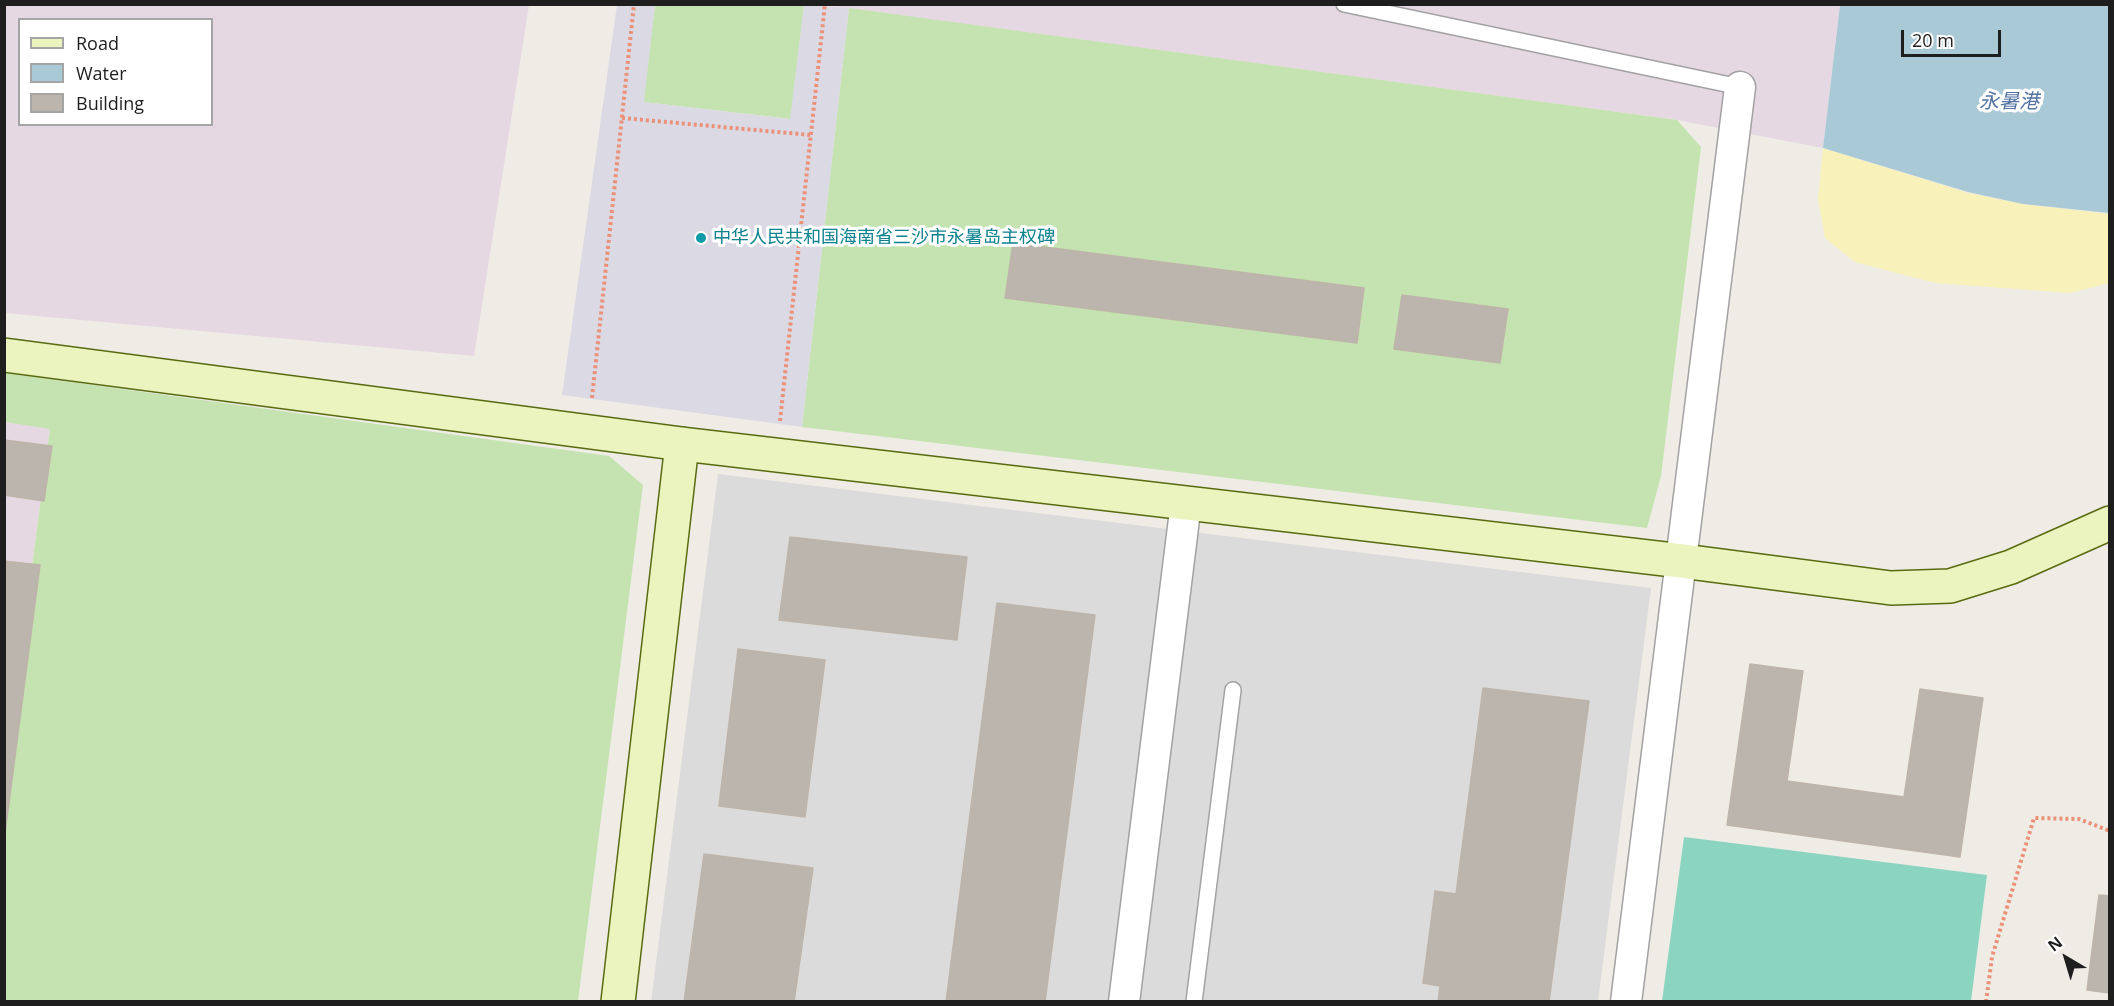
<!DOCTYPE html>
<html>
<head>
<meta charset="utf-8">
<style>
	body { margin:0 }
	#map { position:relative; width:2114px; height:1006px; overflow:hidden; background:#eeece5; font-family:"Open Sans",sans-serif }
	canvas { display:block }
	.frame { position:absolute; inset:0; border:6px solid #1e1e1e; pointer-events:none }
	.legend { position:absolute; left:18px; top:18px; width:195px; height:108px; box-sizing:border-box; background:#fff; border:2px solid #a5a5a5; margin:0; padding:8px 10px; list-style:none; font-size:18px; color:#1e1e1e }
	.legend li { display:flex; align-items:center; gap:12px; height:30px }
	.legend b { width:30px; border:2px solid #a5a5a5 }
	.north { position:absolute; left:2036px; top:928px; width:60px; height:60px; -webkit-text-stroke:4px #fff; paint-order:stroke; rotate:322deg; font-size:16px; font-weight:700; line-height:24px; text-align:center; color:#1e1e1e }
	.north::after { content:''; display:block; margin:auto; width:21px; height:27px; background:#1e1e1e; clip-path:polygon(50% 0,100% 100%,50% 72%,0 100%) }
	.scale { position:absolute; left:1901px; top:30px; width:100px; height:27px; box-sizing:border-box; border:3px solid #1e1e1e; border-top:0; padding-left:8px; font-size:18px; line-height:21px; white-space:nowrap; color:#1e1e1e; -webkit-text-stroke:4px #fff; paint-order:stroke }
</style>
</head>
<body>
<div id="map">
<canvas width="2114" height="1006"></canvas>
<div class="frame"></div>
<ul class="legend">
<li><b style="height:8px;background:#ebf3be"></b>Road</li>
<li><b style="height:16px;background:#aac9d7"></b>Water</li>
<li><b style="height:16px;background:#bbb5ae"></b>Building</li>
</ul>
<div class="north">N</div>
<div class="scale">20 m</div>
</div>
<script>
const ctx = document.querySelector('canvas').getContext('2d');
ctx.lineJoin = 'round';
function fill(path, color) {
  ctx.fillStyle = color;
  ctx.fill(path, 'evenodd');
}
function toPath(rows) {
  const path = new Path2D();
  for (const r of rows) {
    path.moveTo(r[0], r[1]);
    for (let i = 2; i < r.length; i += 2) path.lineTo(r[i], r[i + 1]);
  }
  return path;
}
function stroke(path, color, width, dash) {
  ctx.strokeStyle = color;
  ctx.lineWidth = width;
  ctx.lineCap = dash ? 'butt' : 'round';
  ctx.setLineDash(dash || []);
  ctx.stroke(path);
}
function drawText(font, color, halo, rows, align = 'center') {
  ctx.font = font + ' "Open Sans","Noto Sans SC",sans-serif';
  ctx.lineWidth = 6;
  ctx.setLineDash([]);
  ctx.textBaseline = 'middle';
  ctx.strokeStyle = halo;
  ctx.fillStyle = color;
  for (const [text, x, y, turn = 0] of rows) {
    ctx.save();
    ctx.translate(x, y);
    ctx.rotate((+turn || 0) * Math.PI / 180);
    ctx.textAlign = isNaN(turn) ? turn : align;
    if (halo) ctx.strokeText(text, 0, 0);
    ctx.fillText(text, 0, 0);
    ctx.restore();
  }
}
const residential = toPath([
	[718,474,1651,588,1598,1001,651,1002]
]);
const industrial = toPath([
	[4,5,529,5,474,356,5,313],
	[20,20,212,20,212,124,20,124],
	[823,5,1840,5,1823,148,1677,120],
	[5,422,50,428,5,773]
]);
const grass = toPath([
	[655,5,804,5,791,119,643,102],
	[849,8,1677,120,1701,147,1661,476,1647,528,802,427],
	[5,373,609,456,643,485,578,1001,5,1001,5,773,50,429,5,422]
]);
const sand = toPath([
	[1823,148,1968,193,2023,204,2109,214,2109,283,2070,293,1935,283,1855,262,1825,238,1818,199]
]);
const pitch = toPath([
	[1684,837,1987,875,1971,1001,1662,1001]
]);
const plaza = toPath([
	[617,5,655,5,644,102,790,119,804,5,849,8,802,427,562,395]
]);
const water = toPath([
	[1840,5,2109,5,2109,213,2023,204,1968,192,1823,148]
]);
const building = toPath([
	[1013,243,1364,288,1357,343,1005,298,1013,243],
	[1402,295,1508,309,1500,363,1394,349,1402,295],
	[4,440,52,446,44,501,4,495,4,440],
	[790,537,967,557,957,640,779,620,790,537],
	[4,561,40,565,4,841,4,561],
	[997,603,1095,615,1045,1002,946,1002,997,603],
	[738,649,825,660,805,817,719,806,738,649],
	[1750,664,1803,671,1787,781,1904,797,1920,689,1983,698,1960,857,1727,825,1750,664],
	[1483,688,1589,701,1549,1002,1438,1002,1440,986,1423,983,1435,891,1456,894,1483,688],
	[704,854,813,868,794,1002,684,1002,704,854],
	[2099,895,2110,896,2110,993,2087,990,2099,895]
]);
const path = toPath([
	[622,118,811,135],
	[592,398,634,4],
	[780,421,825,4],
	[1986,1002,1992,957,2034,818,2079,819,2110,831]
]);
const lane = toPath([
	[1344,4,1740,87],
	[1194,1002,1233,690]
]);
const street = toPath([
	[1124,1002,1186,503],
	[1626,1002,1740,87]
]);
const secondary = toPath([
	[4,355,682,444,1682,561,1891,588,1950,586,2011,567,2110,523],
	[618,1002,682,444]
]);
const markers = [
	[701,238,6,"#0f9aa8"]
];
const cultureNames = [
	["中华人民共和国海南省三沙市永暑岛主权碑",713,238]
];
const waterNames = [
	["永暑港",2009,102]
];
fill(residential, '#dcdbdb');
fill(industrial, '#e6d8e2');
fill(grass, '#c4e3b0');
fill(sand, '#f8f1ba');
fill(pitch, '#8bd5c0');
fill(plaza, '#dbdae4');
fill(water, '#aac9d7');
fill(building, '#bbb5ae');
stroke(building, '#beb4a9', 1.5);
stroke(lane, '#a2a2a2', 18);
stroke(street, '#a2a2a2', 33);
stroke(secondary, '#586b10', 36);
stroke(path, '#ec9078', 4, [3, 3]);
stroke(lane, '#fff', 15);
stroke(street, '#fff', 30);
stroke(secondary, '#ebf3be', 33);
for (const [x, y, r, color] of markers) {
  const dot = new Path2D();
  dot.arc(x, y, r, 0, 2 * Math.PI);
  ctx.fillStyle = color;
  ctx.fill(dot);
  stroke(dot, '#fff', 2);
}
drawText('18px', '#0d838f', '#fff', cultureNames, 'left');
drawText('italic 20px', '#5474a4', '#fff', waterNames);
</script>
</body>
</html>
